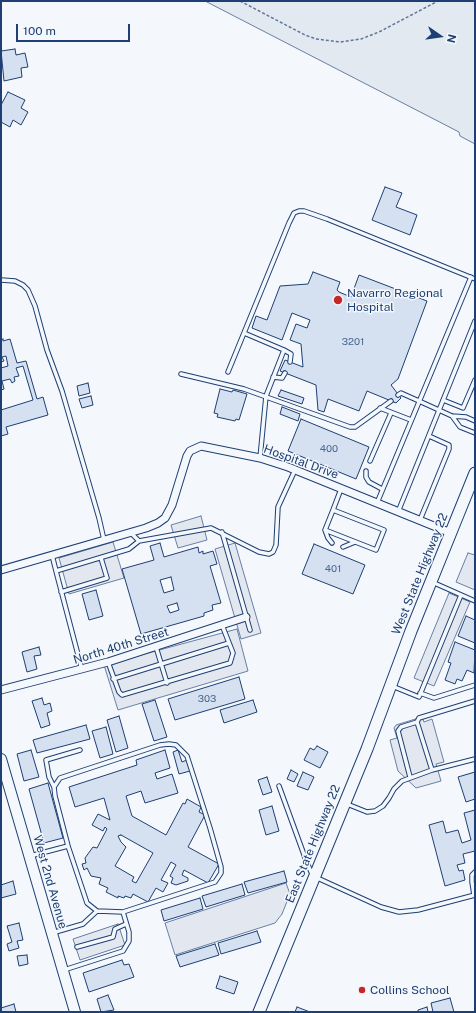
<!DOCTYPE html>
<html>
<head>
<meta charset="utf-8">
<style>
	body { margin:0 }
	#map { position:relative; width:476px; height:1013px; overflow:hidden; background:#f4f7fb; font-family:"Public Sans",sans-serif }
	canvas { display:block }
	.frame { position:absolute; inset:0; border:2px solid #1d3f73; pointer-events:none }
	.north { position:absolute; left:420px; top:16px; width:40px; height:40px; -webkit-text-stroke:3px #f4f7fb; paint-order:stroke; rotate:103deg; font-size:11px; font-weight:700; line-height:16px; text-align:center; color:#1d3f73 }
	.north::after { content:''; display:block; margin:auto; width:14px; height:18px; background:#1d3f73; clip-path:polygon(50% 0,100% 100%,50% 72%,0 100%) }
	.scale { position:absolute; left:16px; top:24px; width:114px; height:18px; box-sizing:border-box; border:2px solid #1d3f73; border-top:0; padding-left:5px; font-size:12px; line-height:14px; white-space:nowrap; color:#1d3f73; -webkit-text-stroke:3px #f4f7fb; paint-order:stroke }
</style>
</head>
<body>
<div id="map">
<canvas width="476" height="1013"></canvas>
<div class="frame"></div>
<div class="north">N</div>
<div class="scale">100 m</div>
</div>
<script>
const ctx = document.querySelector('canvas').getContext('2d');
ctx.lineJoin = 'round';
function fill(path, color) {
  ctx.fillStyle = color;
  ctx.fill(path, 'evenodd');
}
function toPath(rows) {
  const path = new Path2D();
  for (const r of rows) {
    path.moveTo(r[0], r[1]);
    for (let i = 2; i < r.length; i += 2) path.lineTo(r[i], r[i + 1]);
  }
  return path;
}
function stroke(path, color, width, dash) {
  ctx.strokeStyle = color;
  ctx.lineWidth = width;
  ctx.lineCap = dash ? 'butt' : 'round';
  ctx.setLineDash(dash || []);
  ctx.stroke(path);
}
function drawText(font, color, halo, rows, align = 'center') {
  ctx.font = font + ' "Public Sans",sans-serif';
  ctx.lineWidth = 3;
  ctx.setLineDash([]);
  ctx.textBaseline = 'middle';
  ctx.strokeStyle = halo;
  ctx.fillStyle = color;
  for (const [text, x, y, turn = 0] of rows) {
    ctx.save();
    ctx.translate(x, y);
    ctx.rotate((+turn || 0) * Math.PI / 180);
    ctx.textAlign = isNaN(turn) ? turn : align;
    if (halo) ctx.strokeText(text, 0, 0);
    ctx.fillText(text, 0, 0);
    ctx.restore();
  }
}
const green = toPath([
	[205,1,475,1,475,144,460,136,459,132,205,1]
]);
const parking = toPath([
	[201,516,207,540,178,548,171,525,201,516],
	[113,542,124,578,69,594,59,558,113,542],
	[235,543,261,633,241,639,215,549,235,543],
	[468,553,475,555,475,590,456,582,468,553],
	[449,593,470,602,434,686,414,678,449,593],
	[237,629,248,671,118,710,104,665,237,629],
	[422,717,424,722,432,719,444,762,436,764,441,781,416,788,398,771,390,740,397,738,394,728,396,725,422,717],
	[286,883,290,894,282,914,275,923,175,955,165,923,286,883],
	[118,924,125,945,80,960,73,939,118,924]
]);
const building = toPath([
	[15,49,16,55,25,53,28,67,21,68,22,77,4,81,1,51,15,49],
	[8,92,25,100,21,108,28,112,21,125,13,120,10,127,1,122,1,105,8,92],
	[385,187,402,193,396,207,417,215,410,235,372,220,385,187],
	[313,272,340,282,337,290,339,292,351,297,359,275,427,301,398,379,391,385,401,398,396,403,367,391,359,411,328,399,324,412,318,410,316,385,280,371,285,360,303,367,301,344,290,340,296,324,307,328,310,320,292,313,282,340,252,328,256,316,267,320,280,286,308,284,313,272],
	[3,339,3,341,10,339,17,363,26,361,37,399,43,397,48,415,6,427,8,434,1,436,1,408,1,410,33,400,23,366,16,368,19,376,14,377,15,381,12,383,10,379,2,381,4,389,1,390,1,368,8,366,6,356,2,357,4,361,1,362,1,340,3,339],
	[88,383,90,393,79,396,77,386,88,383],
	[220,389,232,392,233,390,247,394,239,420,236,419,235,421,217,417,218,414,214,413,220,389],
	[281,390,304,398,302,404,278,396,281,390],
	[91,396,93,405,82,408,79,399,91,396],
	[282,407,300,414,298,421,280,414,282,407],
	[301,419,369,447,356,479,288,451,301,419],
	[160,543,164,557,198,547,199,553,203,551,203,554,213,551,217,564,210,566,221,603,212,605,213,610,204,613,204,616,141,634,122,569,154,560,150,546,160,543],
	[171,577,174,590,164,593,160,580,171,577],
	[177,603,179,610,170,613,167,606,177,603],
	[314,544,365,565,353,594,302,574,314,544],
	[96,590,103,616,89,620,82,594,96,590],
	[466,616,475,620,475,643,458,636,466,616],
	[455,642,475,650,474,673,467,670,462,681,457,679,455,684,445,680,451,663,448,662,455,642],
	[39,647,41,655,34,656,37,669,27,672,22,652,39,647],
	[239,677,245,699,175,720,168,699,239,677],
	[42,698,44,705,50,703,52,711,47,713,50,725,41,728,32,701,42,698],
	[155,700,167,737,154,741,142,704,155,700],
	[253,700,257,712,224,723,220,710,253,700],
	[119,716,128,748,116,752,107,720,119,716],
	[86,725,90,739,37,753,33,740,86,725],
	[106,727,113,754,100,758,92,731,106,727],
	[317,746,328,752,320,768,304,760,310,748,314,750,317,746],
	[31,750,39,777,24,781,17,754,31,750],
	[165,750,170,768,155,773,157,779,172,774,178,793,145,803,141,791,126,796,132,816,166,835,183,803,185,804,187,799,201,807,199,812,205,815,188,847,219,864,208,883,184,870,182,875,188,878,188,881,176,885,171,883,173,878,170,876,176,865,171,862,161,880,168,883,163,892,156,888,148,902,133,894,131,898,125,896,124,898,118,896,118,898,106,892,108,888,99,884,101,878,91,876,87,868,84,870,82,864,86,863,85,858,93,847,97,848,107,829,105,827,103,831,92,825,98,814,110,820,104,798,75,807,69,787,137,765,136,760,165,750],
	[121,835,153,853,136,883,132,881,134,877,115,866,126,847,121,842,118,836,121,835],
	[178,750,182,762,187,760,190,771,179,774,173,752,178,750],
	[291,770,298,774,294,782,287,779,291,770],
	[303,772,314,777,308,790,297,786,303,772],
	[475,772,475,799,466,802,458,777,475,772],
	[267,777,272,792,263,795,258,780,267,777],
	[48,783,63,838,44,843,29,789,48,783],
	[272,806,279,831,266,835,259,810,272,806],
	[475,810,475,851,463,854,465,863,457,865,459,871,463,870,465,880,445,886,429,825,443,821,446,833,458,830,462,843,471,840,464,813,475,810],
	[284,871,287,882,248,893,244,882,284,871],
	[13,881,16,894,1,898,1,885,13,881],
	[242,884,245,895,206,907,202,896,242,884],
	[200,898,203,909,164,921,161,910,200,898],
	[19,923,23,940,17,941,19,948,9,951,7,944,12,942,7,926,19,923],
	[257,931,261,942,221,954,218,943,257,931],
	[215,944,219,955,180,967,176,956,215,944],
	[27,955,28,964,19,966,17,956,27,955],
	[122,960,124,965,129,964,134,977,89,992,83,973,122,960],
	[220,976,238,982,234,994,216,988,220,976],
	[108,995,114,1010,101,1012,97,999,108,995],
	[450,998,454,1012,433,1012,431,1003,450,998],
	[14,1004,16,1012,1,1012,1,1008,14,1004],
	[297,1007,310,1012,295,1012,297,1007],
	[427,1007,428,1012,418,1012,418,1010,427,1007]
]);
const path = toPath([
	[240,1,305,35,316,39,340,42,361,39,379,32,438,1]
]);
const lane = toPath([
	[1,280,15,281,23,285,28,290,35,306,47,350,62,391,99,518,104,540],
	[244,333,284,350,266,396,260,458],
	[284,350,291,354,290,362],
	[228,372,289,223,294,213,299,211,304,211,327,219,475,279],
	[181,374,244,389,350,427,355,427,391,401],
	[273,377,282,378,285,373],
	[398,395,401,393,419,401,452,416,466,417,475,421],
	[443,400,463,408,475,380],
	[380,408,411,420],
	[452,416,460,427,475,433],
	[370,461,391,413],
	[366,471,366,477,369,482,382,489],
	[377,503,471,277],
	[333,510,384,530,376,550,325,530,333,510,341,489],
	[398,512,475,321],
	[420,520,449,449,449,445,429,436],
	[325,530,328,538,332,543],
	[222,532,250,630],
	[131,533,139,541,211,528,259,552,269,554,273,552,276,545,278,507,295,470],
	[343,547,355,542],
	[52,555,56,571,129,549,139,541],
	[56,571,82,670],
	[432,582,475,601],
	[61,592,107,578,101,558],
	[156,647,167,683],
	[108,662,119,692,122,695,230,663,233,653,222,625],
	[113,679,229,643],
	[392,686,419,697,461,595],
	[420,693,434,698,475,685],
	[432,770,475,759],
	[410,777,398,731,401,727,417,722],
	[279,786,307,863,313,876,381,907,399,912,418,910,475,895],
	[54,787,49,777,46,760,80,750],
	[347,804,367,812,375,811,383,806,389,798,394,789,402,781,432,770,417,722,419,718,475,701],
	[30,856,68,846,55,796,54,787,60,778,160,745,169,744,176,745,187,756,210,828,221,867,221,873,215,882,123,912,97,911,87,903,68,846],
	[474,895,472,882,472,875,475,872],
	[52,933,83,924,97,911],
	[77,947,113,937,115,929,126,924],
	[64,970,123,951,129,941,129,932,123,912]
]);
const street = toPath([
	[1,570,146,528,158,523,165,518,172,505,187,456,190,451,201,446,260,458,288,467,451,533],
	[1,690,108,662,246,617]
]);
const secondary = toPath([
	[1,759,75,1012]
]);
const primary = toPath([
	[259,1012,367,749,411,631,475,473]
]);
const markers = [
	[338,300,5,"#c62828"],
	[362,990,4,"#c62828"]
];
const numberNames = [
	["3201",353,342],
	["400",329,449],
	["401",333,569],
	["303",207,699]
];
const poiNames = [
	["Navarro Regional",347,293],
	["Hospital",347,307],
	["Collins School",370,990]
];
const streetNames = [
	["Hospital Drive",301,462,20],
	["West State Highway 22",420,574,-68],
	["North 40th Street",121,646,-17],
	["East State Highway 22",313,844,-68],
	["West 2nd Avenue",50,882,74]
];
fill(green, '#e3e9f0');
stroke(green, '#687fa3', 1);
fill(parking, '#e3e8f0');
stroke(parking, '#687fa3', 1);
fill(building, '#d5e0f0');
stroke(building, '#1d3f73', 1);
stroke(lane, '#1d3f73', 5.5);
stroke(street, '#1d3f73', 9);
stroke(secondary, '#1d3f73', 12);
stroke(primary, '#1d3f73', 13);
stroke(path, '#5e769c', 1.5, [3, 2]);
stroke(lane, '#f4f7fb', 3.5);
stroke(street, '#f4f7fb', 7);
stroke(secondary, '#f4f7fb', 10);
stroke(primary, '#f4f7fb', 11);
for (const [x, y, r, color] of markers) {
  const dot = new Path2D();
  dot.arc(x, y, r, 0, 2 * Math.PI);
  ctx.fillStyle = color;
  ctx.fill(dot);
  stroke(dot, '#f4f7fb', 1.5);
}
drawText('10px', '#4b6792', null, numberNames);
drawText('12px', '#1d3f73', '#f4f7fb', poiNames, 'left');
drawText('12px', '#1d3f73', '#f4f7fb', streetNames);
</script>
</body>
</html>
